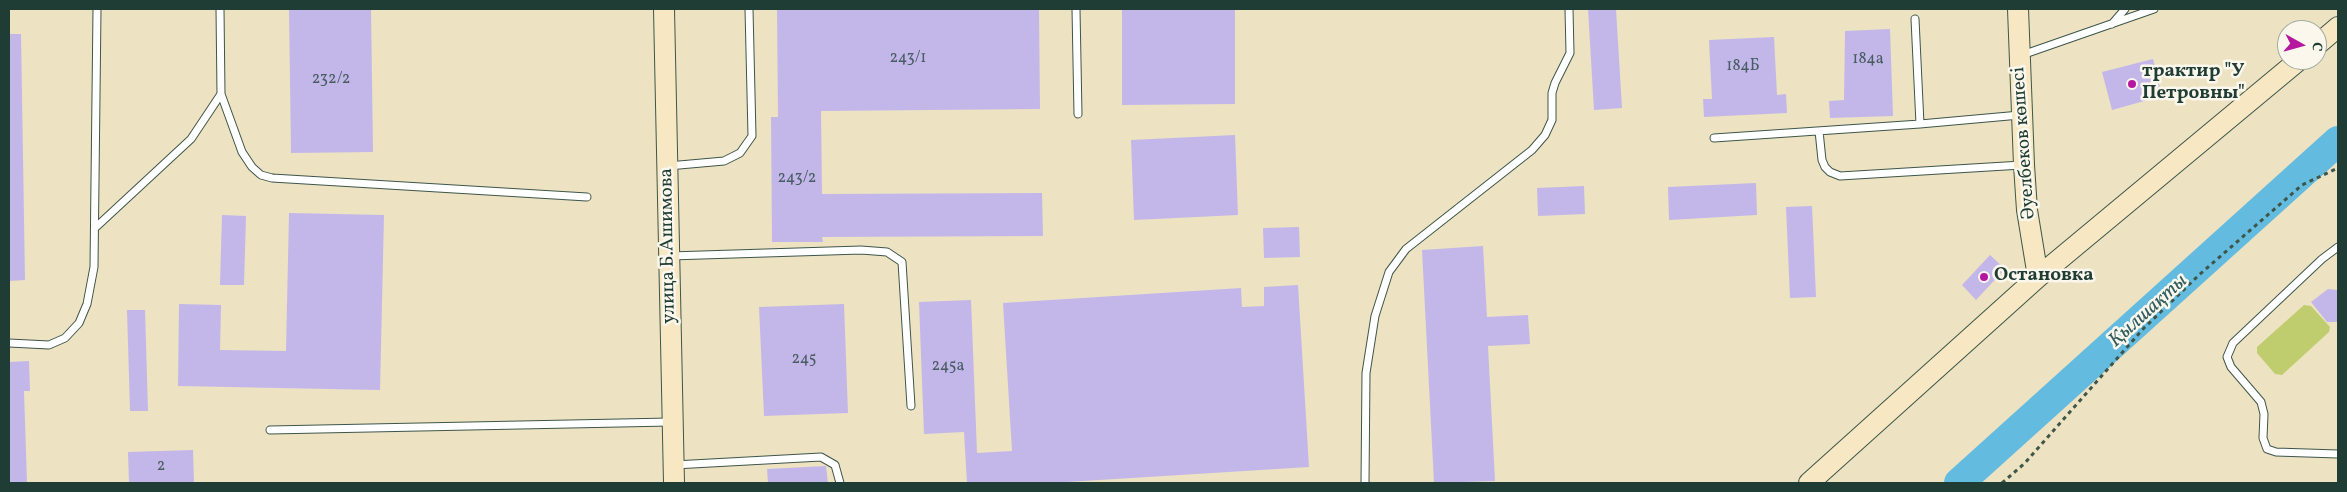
<!DOCTYPE html>
<html>
<head>
<meta charset="utf-8">
<style>
	body { margin:0 }
	#map { position:relative; width:2347px; height:492px; overflow:hidden; background:#ede2c2; font-family:Vollkorn,serif }
	canvas { display:block }
	.frame { position:absolute; inset:0; border:10px solid #1f3d34; pointer-events:none }
	.north { position:absolute; left:2277px; top:20px; width:50px; height:50px; box-sizing:border-box; background:#fbf7ec; border:1px solid #a3ada2; border-radius:50%; rotate:97deg; font-size:14px; font-weight:700; line-height:20px; text-align:center; color:#1f3d34 }
	.north::after { content:''; display:block; margin:auto; width:18px; height:22px; background:#b5179e; clip-path:polygon(50% 0,100% 100%,50% 72%,0 100%) }
</style>
</head>
<body>
<div id="map">
<canvas width="2347" height="492"></canvas>
<div class="frame"></div>
<div class="north">С</div>
</div>
<script>
const ctx = document.querySelector('canvas').getContext('2d');
ctx.lineJoin = 'round';
function fill(path, color) {
  ctx.fillStyle = color;
  ctx.fill(path, 'evenodd');
}
function toPath(rows) {
  const path = new Path2D();
  for (const r of rows) {
    path.moveTo(r[0], r[1]);
    for (let i = 2; i < r.length; i += 2) path.lineTo(r[i], r[i + 1]);
  }
  return path;
}
function stroke(path, color, width, dash) {
  ctx.strokeStyle = color;
  ctx.lineWidth = width;
  ctx.lineCap = dash ? 'butt' : 'round';
  ctx.setLineDash(dash || []);
  ctx.stroke(path);
}
function drawText(font, color, halo, rows, align = 'center') {
  ctx.font = font + ' Vollkorn,serif';
  ctx.lineWidth = 5;
  ctx.setLineDash([]);
  ctx.textBaseline = 'middle';
  ctx.strokeStyle = halo;
  ctx.fillStyle = color;
  for (const [text, x, y, turn = 0] of rows) {
    ctx.save();
    ctx.translate(x, y);
    ctx.rotate((+turn || 0) * Math.PI / 180);
    ctx.textAlign = isNaN(turn) ? turn : align;
    if (halo) ctx.strokeText(text, 0, 0);
    ctx.fillText(text, 0, 0);
    ctx.restore();
  }
}
const green = toPath([
	[2304,305,2311,306,2330,327,2329,332,2282,375,2275,374,2257,353,2257,347]
]);
const river = toPath([
	[1959,483,2338,141]
]);
const building = toPath([
	[289,9,371,9,373,152,291,153],
	[777,9,1039,9,1040,109,821,111,822,194,1042,193,1043,236,822,237,823,242,772,242,771,117,778,117],
	[1122,9,1235,9,1235,104,1122,105],
	[1588,9,1616,9,1622,108,1594,110],
	[1890,29,1893,116,1830,118,1829,101,1844,100,1845,31],
	[9,34,21,34,25,280,9,281],
	[1774,37,1777,95,1786,94,1787,113,1704,117,1703,99,1712,99,1709,40],
	[2153,59,2162,96,2112,110,2102,72],
	[1235,135,1238,215,1134,220,1131,140],
	[1756,183,1757,215,1669,220,1668,187],
	[1584,186,1585,214,1538,216,1537,188],
	[1812,206,1816,297,1790,298,1786,207],
	[289,213,384,215,380,390,178,386,179,304,221,305,220,350,286,351],
	[222,215,246,216,244,285,220,285],
	[1299,227,1300,257,1264,258,1263,228],
	[1483,246,1487,317,1528,315,1530,344,1488,346,1495,481,1434,483,1422,250],
	[1990,255,2005,269,1976,300,1962,285],
	[1298,285,1309,467,1051,483,967,483,964,432,924,434,919,302,971,300,977,453,1012,451,1003,303,1241,288,1242,307,1264,306,1264,287],
	[2328,289,2338,290,2338,322,2327,322,2311,302],
	[844,304,848,413,764,416,759,307],
	[127,310,145,310,148,411,130,411],
	[29,361,30,391,24,391,27,483,9,483,9,362],
	[193,450,194,483,129,483,128,452],
	[826,466,828,483,768,483,767,469]
]);
const path = toPath([
	[2002,483,2025,463,2144,328,2199,275,2302,185,2338,168]
]);
const lane = toPath([
	[220,9,221,94,242,152,252,167,261,175,272,178,587,197],
	[1076,9,1078,114],
	[1915,19,1920,124],
	[2112,24,2125,9],
	[2022,55,2154,9],
	[1819,131,1822,160,1825,167,1830,172,1840,176,2022,165],
	[1714,138,1920,124,2020,115],
	[668,166,724,161,740,153,752,136,749,9],
	[95,228,191,139,221,94],
	[2338,247,2322,259,2233,343,2227,357,2231,367,2261,402,2264,414,2263,438,2267,449,2276,452,2338,454],
	[670,256,861,250,887,252,902,262,911,406],
	[9,343,49,345,65,338,79,323,87,304,94,267,97,9],
	[270,430,670,422],
	[674,465,821,457,835,465,840,483],
	[1365,483,1366,373,1375,316,1389,272,1406,249,1532,150,1545,135,1552,120,1552,93,1555,83,1570,53,1569,9]
]);
const secondary = toPath([
	[664,9,674,483],
	[2018,9,2024,165,2027,210,2038,277],
	[2317,45,2338,27],
	[1809,483,2038,277,2299,60]
]);
const markers = [
	[2132,84,5,"#b5179e"],
	[1984,277,5,"#b5179e"]
];
const numberNames = [
	["243/1",908,59],
	["184а",1868,60],
	["184Б",1743,67],
	["232/2",331,80],
	["243/2",797,179],
	["245",804,360],
	["245а",948,367],
	["2",161,467]
];
const poiNames = [
	["трактир \"У",2142,73],
	["Петровны\"",2142,95],
	["Остановка",1994,277]
];
const streetNames = [
	["Әуелбеков көшесі",2025,143,-94],
	["улица Б.Ашимова",669,246,-91]
];
const waterNames = [
	["Қылшақты",2149,312,-42]
];
fill(green, '#bfcd6f');
stroke(river, '#63bce0', 30);
fill(building, '#c3b7ea');
stroke(lane, '#3e5649', 9);
stroke(secondary, '#3e5649', 22);
stroke(path, '#3e5649', 3, [4, 4]);
stroke(lane, '#fff', 7);
stroke(secondary, '#f7e8c3', 20);
for (const [x, y, r, color] of markers) {
  const dot = new Path2D();
  dot.arc(x, y, r, 0, 2 * Math.PI);
  ctx.fillStyle = color;
  ctx.fill(dot);
  stroke(dot, '#fbf7ec', 2);
}
drawText('16px', '#485c62', null, numberNames);
drawText('bold 19px', '#1f3d34', '#fbf7ec', poiNames, 'left');
drawText('19px', '#1f3d34', '#fbf7ec', streetNames);
drawText('italic 20px', '#305d5f', '#fbf7ec', waterNames);
</script>
</body>
</html>
